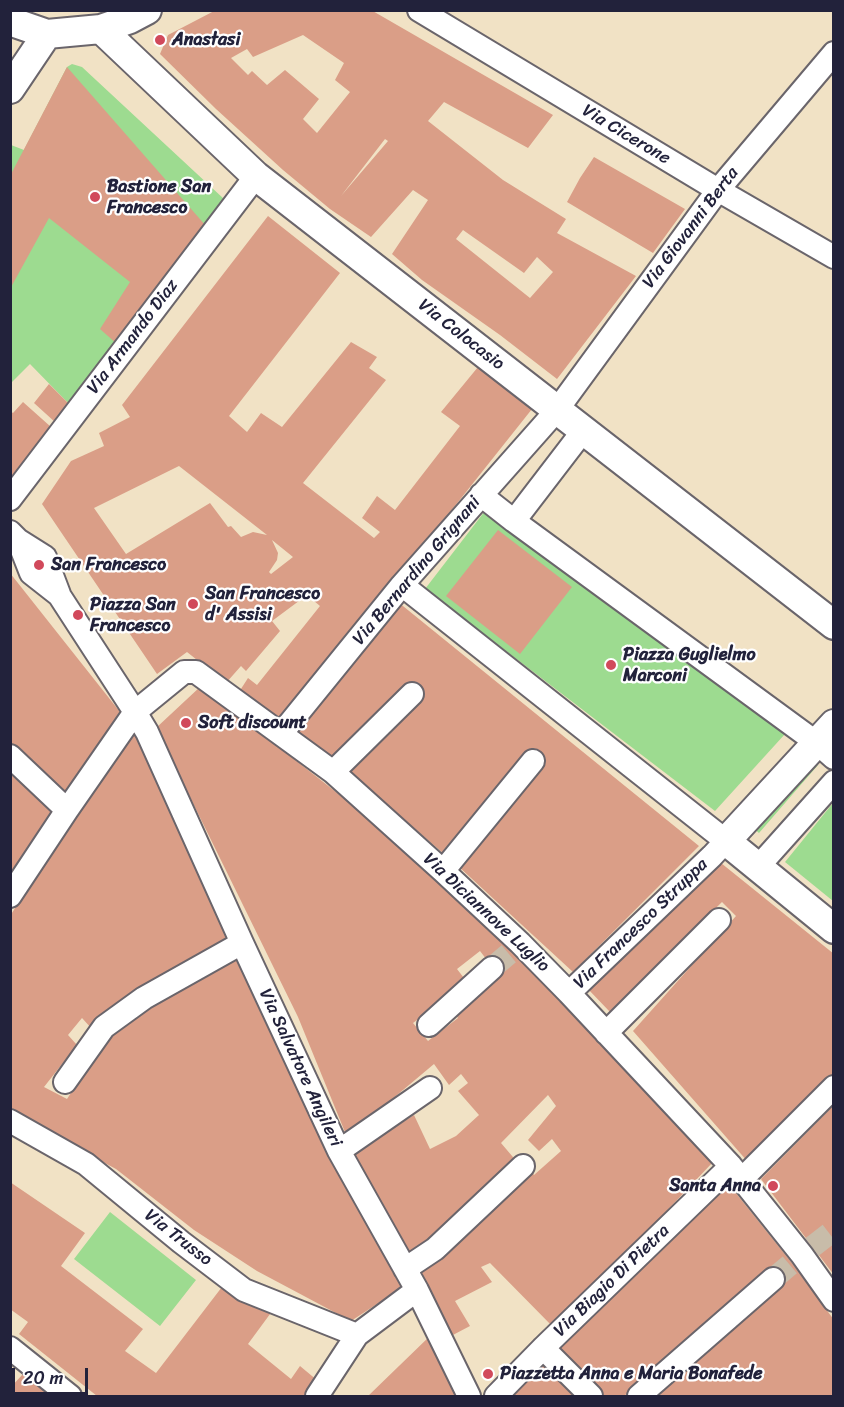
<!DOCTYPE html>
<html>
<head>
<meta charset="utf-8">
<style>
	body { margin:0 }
	#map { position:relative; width:844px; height:1407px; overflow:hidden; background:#f1e2c5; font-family:Sriracha,sans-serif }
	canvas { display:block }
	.frame { position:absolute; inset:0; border:12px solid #22223b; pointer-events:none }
	.scale { position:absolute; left:12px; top:1368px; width:76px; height:27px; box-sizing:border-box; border:3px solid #22223b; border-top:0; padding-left:8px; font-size:18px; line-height:21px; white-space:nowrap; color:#22223b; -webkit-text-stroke:4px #fff; paint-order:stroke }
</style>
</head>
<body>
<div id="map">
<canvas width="844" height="1407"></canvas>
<div class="frame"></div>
<div class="scale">20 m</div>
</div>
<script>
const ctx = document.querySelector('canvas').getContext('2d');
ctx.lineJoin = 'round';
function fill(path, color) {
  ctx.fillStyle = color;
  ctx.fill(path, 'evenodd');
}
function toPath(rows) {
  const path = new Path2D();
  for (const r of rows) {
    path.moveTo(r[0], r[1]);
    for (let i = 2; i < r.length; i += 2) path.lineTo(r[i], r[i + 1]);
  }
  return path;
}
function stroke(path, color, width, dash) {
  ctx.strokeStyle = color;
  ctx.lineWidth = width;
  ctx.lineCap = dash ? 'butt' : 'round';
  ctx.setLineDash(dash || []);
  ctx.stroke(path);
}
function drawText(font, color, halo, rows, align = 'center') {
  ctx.font = font + ' Sriracha,sans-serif';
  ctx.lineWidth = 4.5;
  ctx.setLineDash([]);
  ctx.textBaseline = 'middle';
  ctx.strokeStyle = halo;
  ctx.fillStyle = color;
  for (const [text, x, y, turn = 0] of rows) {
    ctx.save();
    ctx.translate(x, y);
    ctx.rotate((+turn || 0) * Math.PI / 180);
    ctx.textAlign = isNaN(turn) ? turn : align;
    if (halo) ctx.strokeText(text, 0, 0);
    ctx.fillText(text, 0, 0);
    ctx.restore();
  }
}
const green = toPath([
	[72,64,82,67,224,199,70,405,30,364,11,383,10,146,11,145,24,150,67,67],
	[485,511,602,601,785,734,715,811,425,589],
	[811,758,818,765,759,833,752,827],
	[833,803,833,901,785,862],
	[110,1212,196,1280,160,1326,74,1259]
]);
const building = toPath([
	[216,10,371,10,553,115,528,148,444,102,428,121,503,180,566,219,557,233,636,276,557,379,500,335,422,280,392,254,428,200,413,190,371,237,330,209,283,170,216,109,160,54,168,35],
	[303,35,344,63,335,80,350,92,317,133,303,119,319,99,285,70,267,85,252,71,248,75,231,58,247,49,253,57],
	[385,139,388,141,341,196],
	[463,230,524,273,537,257,553,272,530,298,456,239],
	[67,67,206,226,117,344,100,329,130,282,49,218,10,289,10,176],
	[594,157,685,209,653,253,567,202,580,178],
	[268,216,340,273,229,416,247,432,261,413,282,427,351,342,377,357,369,368,386,380,303,483,374,538,380,532,362,518,377,496,395,510,460,426,441,412,478,367,532,409,408,565,280,723,239,692,248,678,257,685,320,606,307,595,272,621,280,631,246,671,241,666,226,683,187,652,157,674,42,504,71,461,104,446,99,433,130,417,122,405],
	[179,466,267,535,253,532,241,537,231,526,228,527,210,503,126,554,94,508],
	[272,540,293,557,271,574,269,572,277,560,278,553],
	[49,384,70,405,56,423,34,403],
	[23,402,51,427,28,456,10,481,10,411,13,413],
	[498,530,572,587,520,654,446,596],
	[10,573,124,717,66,801,10,748],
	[398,602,699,846,573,972,458,866,343,767,293,732],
	[201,686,364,814,558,993,713,1162,555,1329,490,1263,481,1267,492,1282,455,1301,470,1326,451,1336,415,1270,528,1167,534,1175,561,1151,552,1139,539,1151,528,1140,556,1106,548,1095,501,1143,518,1163,409,1259,351,1155,414,1115,430,1149,456,1136,479,1115,458,1091,468,1083,461,1074,449,1085,434,1064,347,1137,298,1017,156,728],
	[480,951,500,977,454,1013,458,1018,428,1041,413,1023,467,982,457,969],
	[134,731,229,939,92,1029,82,1018,68,1035,77,1045,44,1087,67,1099,110,1033,151,1004,236,955,305,1105,406,1285,351,1321,257,1271,194,1230,116,1169,10,1112,10,916,74,816],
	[10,761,61,810,10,883],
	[721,863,834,954,834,1075,748,1162,633,1031,736,916,722,902,610,1012,587,988],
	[834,1105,834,1275,761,1179],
	[10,1182,85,1233,61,1266,143,1329,125,1351,156,1373,225,1283,273,1310,248,1344,291,1379,300,1366,318,1381,310,1396,97,1396,19,1334,28,1322,10,1309],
	[727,1182,792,1263,834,1320,834,1396,652,1396,768,1274,624,1396,601,1396,555,1349],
	[431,1335,456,1396,368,1396],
	[547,1362,579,1396,513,1396],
	[23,1374,51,1396,10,1396,10,1388]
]);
const minorTunnel = toPath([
	[492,968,512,951],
	[812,1247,834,1230],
	[773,1279,792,1263]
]);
const minor = toPath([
	[419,10,718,190,834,257],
	[481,495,514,521,817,743,834,758],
	[10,499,256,176],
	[514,521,583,431],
	[10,532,18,540,31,573,59,595,135,712,67,810,10,896],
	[18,540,45,557,59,594],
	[402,585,726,841,712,856,569,993],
	[281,734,402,585,557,410,718,190,834,53],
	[10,756,67,810],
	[333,772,412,694],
	[757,868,834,782],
	[443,871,533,761],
	[429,1025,492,968],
	[606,1033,719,920],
	[65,1082,104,1027,144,998,242,943],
	[10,1121,86,1164,181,1242,244,1290,357,1335],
	[339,1151,430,1088],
	[741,1180,834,1087],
	[405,1269,435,1249,523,1166],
	[10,1348,70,1396],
	[543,1348,591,1396],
	[317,1396,357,1335,417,1290],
	[469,1396,417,1290,339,1151,242,943,147,732,135,712,184,672,196,672,333,772,443,871,520,943,569,993,731,1166,802,1255,834,1300],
	[496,1396,543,1348,731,1166],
	[639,1396,773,1279]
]);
const tertiary = toPath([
	[10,20,18,24,47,34,101,29,130,19,147,10],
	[101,29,256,176,834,625],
	[10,89,47,34],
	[834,724,726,841,834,929]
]);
const markers = [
	[160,40,6,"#d1495b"],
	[95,197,6,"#d1495b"],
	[39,565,6,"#d1495b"],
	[193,604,6,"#d1495b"],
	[78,615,6,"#d1495b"],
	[611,665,6,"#d1495b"],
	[186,723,6,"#d1495b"],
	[773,1186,6,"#d1495b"],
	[488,1374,6,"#d1495b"]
];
const poiNames = [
	["Anastasi",172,40],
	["Bastione San",107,187],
	["Francesco",107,208],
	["San Francesco",51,565],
	["San Francesco",205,594],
	["d' Assisi",205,615],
	["Piazza San",90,605],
	["Francesco",90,626],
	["Piazza Guglielmo",623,655],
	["Marconi",623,676],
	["Soft discount",198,723],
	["Santa Anna",761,1186,"right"],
	["Piazzetta Anna e Maria Bonafede",500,1374]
];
const streetNames = [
	["Via Cicerone",626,135,31],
	["Via Giovanni Berta",691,228,-53],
	["Via Colocasio",461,335,38],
	["Via Armando Diaz",133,337,-53],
	["Via Bernardino Grignani",417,571,-50],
	["Via Diciannove Luglio",486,913,43],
	["Via Francesco Struppa",641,924,-44],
	["Via Salvatore Angileri",300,1068,65],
	["Via Trusso",178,1238,38],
	["Via Biagio Di Pietra",612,1281,-44]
];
fill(green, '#9ddb90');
fill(building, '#da9e87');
stroke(minorTunnel, '#c8bca9', 22, [22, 11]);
stroke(minor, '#6a656b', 26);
stroke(tertiary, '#6a656b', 32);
stroke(minor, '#fff', 22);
stroke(tertiary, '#fff', 28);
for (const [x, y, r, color] of markers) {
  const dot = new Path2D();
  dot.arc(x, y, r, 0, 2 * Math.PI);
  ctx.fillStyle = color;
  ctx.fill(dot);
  stroke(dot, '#fff', 2);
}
drawText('bold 18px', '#22223b', '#fff', poiNames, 'left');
drawText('18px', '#22223b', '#fff', streetNames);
</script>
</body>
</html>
